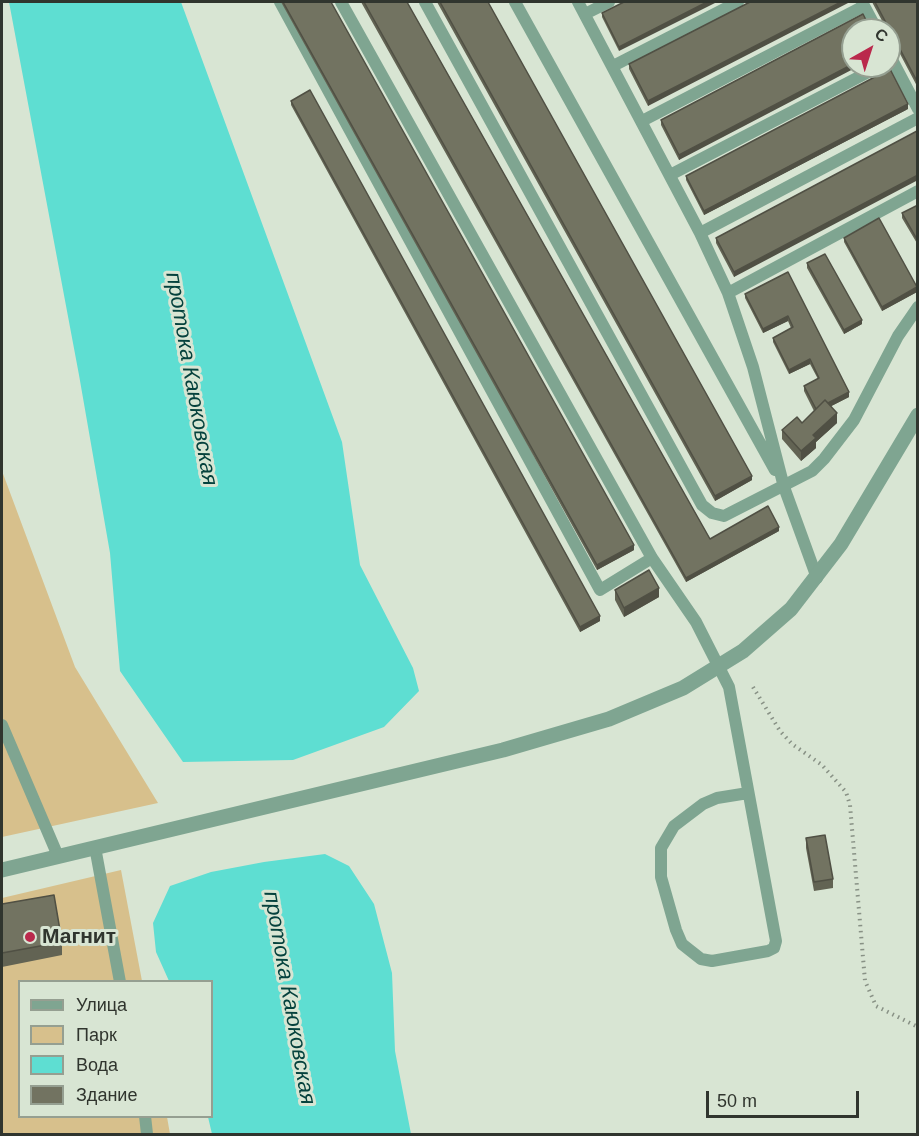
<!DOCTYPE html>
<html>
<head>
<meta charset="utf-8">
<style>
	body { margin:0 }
	#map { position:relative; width:919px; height:1136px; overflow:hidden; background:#d8e5d3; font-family:Arial,sans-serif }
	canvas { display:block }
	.frame { position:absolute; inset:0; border:3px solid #30352e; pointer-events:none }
	.legend { position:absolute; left:18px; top:980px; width:195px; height:138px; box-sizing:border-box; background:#d8e5d3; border:2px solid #959f91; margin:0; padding:8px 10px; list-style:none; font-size:18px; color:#30352e }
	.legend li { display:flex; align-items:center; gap:12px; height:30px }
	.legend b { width:30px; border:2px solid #959f91 }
	.north { position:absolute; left:841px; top:18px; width:60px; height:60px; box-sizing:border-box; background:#d8e5d3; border:2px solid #959f91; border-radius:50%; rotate:39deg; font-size:16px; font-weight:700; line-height:24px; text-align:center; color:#30352e }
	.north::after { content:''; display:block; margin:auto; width:21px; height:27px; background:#ba294c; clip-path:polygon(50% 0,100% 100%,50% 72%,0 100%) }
	.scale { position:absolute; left:706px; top:1091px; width:153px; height:27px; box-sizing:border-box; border:3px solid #30352e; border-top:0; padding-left:8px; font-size:18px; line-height:21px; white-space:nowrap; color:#30352e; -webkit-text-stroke:4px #d8e5d3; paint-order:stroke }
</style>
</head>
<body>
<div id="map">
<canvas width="919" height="1136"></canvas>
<div class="frame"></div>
<ul class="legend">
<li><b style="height:8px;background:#7fa591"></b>Улица</li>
<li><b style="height:16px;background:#d7c08c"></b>Парк</li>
<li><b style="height:16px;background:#5eded2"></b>Вода</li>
<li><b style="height:16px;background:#727361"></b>Здание</li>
</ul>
<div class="north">С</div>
<div class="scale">50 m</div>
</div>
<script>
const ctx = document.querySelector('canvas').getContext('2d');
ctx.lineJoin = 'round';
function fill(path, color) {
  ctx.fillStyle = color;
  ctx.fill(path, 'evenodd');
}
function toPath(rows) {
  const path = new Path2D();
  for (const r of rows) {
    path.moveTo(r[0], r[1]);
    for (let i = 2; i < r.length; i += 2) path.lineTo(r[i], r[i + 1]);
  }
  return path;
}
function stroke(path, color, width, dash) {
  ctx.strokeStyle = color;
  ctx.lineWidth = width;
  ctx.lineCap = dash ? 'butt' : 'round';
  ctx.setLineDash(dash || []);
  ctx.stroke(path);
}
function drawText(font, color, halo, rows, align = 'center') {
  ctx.font = font + ' Arial,sans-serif';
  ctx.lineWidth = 6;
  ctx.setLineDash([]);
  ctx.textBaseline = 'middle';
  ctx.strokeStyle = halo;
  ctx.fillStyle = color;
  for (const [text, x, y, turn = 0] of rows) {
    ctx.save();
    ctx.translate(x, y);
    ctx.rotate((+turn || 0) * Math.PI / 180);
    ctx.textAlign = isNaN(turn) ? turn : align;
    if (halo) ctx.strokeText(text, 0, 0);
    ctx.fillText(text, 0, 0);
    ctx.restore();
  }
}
const green = toPath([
	[2,471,75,667,158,803,2,837],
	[121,870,142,981,20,982,20,1116,167,1117,170,1134,2,1134,2,898]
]);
const water = toPath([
	[9,2,181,2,342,442,360,565,413,668,419,691,384,727,293,760,183,762,120,671,110,553,79,375],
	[325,854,349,866,374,904,392,973,395,1051,411,1134,212,1134,208,1117,212,1116,212,982,169,981,156,952,153,923,170,886,211,872,264,862]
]);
const path = toPath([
	[753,687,780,731,792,744,822,765,846,792,850,805,865,981,876,1006,918,1027]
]);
const service = toPath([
	[280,2,600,590,652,558],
	[341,2,652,558,696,622,729,687,776,941,774,948,768,951,712,961,701,959,682,944,676,930,661,877,661,848,674,826,703,804,717,798,748,793],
	[425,2,702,505,712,513,724,516,812,471,824,459,854,420,898,336,918,307],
	[515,2,775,470],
	[578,2,700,233,728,293,753,367,784,487,817,578],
	[862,2,877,30],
	[585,14,609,2],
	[889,54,918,109],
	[613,66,738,2],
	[642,121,864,6],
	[670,175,880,66],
	[700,233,918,118],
	[728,293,918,191],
	[2,725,58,856],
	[95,847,120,982],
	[145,1116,147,1134]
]);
const minor = toPath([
	[2,870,503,750,609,719,683,688,743,651,791,609,841,544,918,415]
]);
const wall = toPath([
	[281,2,331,2,634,550,597,570],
	[361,2,407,2,710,539,779,531,686,582],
	[437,2,488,2,752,480,715,501],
	[624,2,619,51,602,17,602,13],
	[750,2,648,106,629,69,629,64],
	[872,2,918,2,918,88,889,33,889,30,887,30],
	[863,14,679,160,661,125,661,120],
	[291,101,600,621,580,632,291,105],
	[908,109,704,215,686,180,686,176],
	[918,133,734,277,716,243,716,238],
	[918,205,918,245,902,218,902,213],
	[844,238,917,292,882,311,844,242],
	[807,263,862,324,844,334,807,268],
	[788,272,849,397,831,406,837,423,816,442,816,448,801,461,782,439,782,430,802,423,814,411,804,391,804,386,818,379,810,364,789,374,773,342,773,338,791,328,788,321,763,333,745,298,745,294],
	[615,590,659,597,624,617,615,600],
	[806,838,833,879,833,888,814,891,806,848],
	[2,904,62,942,62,955,2,967]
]);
const shadedWall = toPath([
	[707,2,717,2,619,51,619,47],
	[841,2,850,2,648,106,648,101],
	[853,64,853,66,859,66,679,160,679,155],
	[908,104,908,109,704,215,704,211],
	[918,175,918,180,734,277,734,272],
	[917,287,917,292,882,311,882,307],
	[788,316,788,321,763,333,763,329],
	[862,320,862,324,844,334,844,330],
	[810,359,810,364,789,374,789,370],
	[849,392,849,397,816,414,816,409],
	[837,413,837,423,816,442,816,448,801,461,801,451,813,435],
	[752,476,752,480,715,501,715,496],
	[779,527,779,531,686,582,686,578],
	[634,545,634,550,597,570,597,565],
	[659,588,659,597,624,617,624,608],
	[600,616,600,621,580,632,580,627]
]);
const building = toPath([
	[283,2,331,2,634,545,597,565,283,2],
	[364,2,407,2,710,539,768,506,779,527,686,578,364,2],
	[440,2,488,2,752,476,715,496,440,2],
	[624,2,707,2,619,47,602,13,624,2],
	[750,2,841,2,648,101,629,64,750,2],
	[875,2,918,2,918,83,875,2],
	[863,14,871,30,853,30,853,64,679,155,661,120,863,14],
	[890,69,908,104,704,211,686,176,890,69],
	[310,90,600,616,580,627,291,101,310,90],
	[917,131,918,133,918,175,734,272,716,238,917,131],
	[918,205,918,241,902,213,918,205],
	[879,218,917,287,882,307,844,238,879,218],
	[825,254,862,320,844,330,807,263,825,254],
	[788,272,849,392,828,403,825,400,816,409,804,386,819,378,810,359,789,370,773,338,793,327,788,316,763,329,745,294,788,272],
	[825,400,837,413,813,435,816,438,801,451,782,430,797,417,802,423,825,400],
	[649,570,659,588,624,608,615,590,649,570],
	[825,835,833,879,814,882,806,838,825,835],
	[54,895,62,942,2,953,2,904,54,895]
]);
const markers = [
	[30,937,6,"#ba294c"]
];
const poiNames = [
	["Магнит",42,937]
];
const waterNames = [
	["протока Каюковская",191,379,80],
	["протока Каюковская",289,998,80]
];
fill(green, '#d7c08c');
fill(water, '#5eded2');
stroke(path, '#889185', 4, [1.5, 4.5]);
stroke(service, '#7fa591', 12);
stroke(minor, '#7fa591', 15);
fill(wall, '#626353');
fill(shadedWall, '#505044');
fill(building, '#727361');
stroke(building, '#505044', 1.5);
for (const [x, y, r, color] of markers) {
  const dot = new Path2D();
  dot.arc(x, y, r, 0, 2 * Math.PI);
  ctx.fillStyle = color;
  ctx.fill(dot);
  stroke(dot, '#d8e5d3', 2);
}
drawText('bold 21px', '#30352e', '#d8e5d3', poiNames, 'left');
drawText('italic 22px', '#05423d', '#d8e5d3', waterNames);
</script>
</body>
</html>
